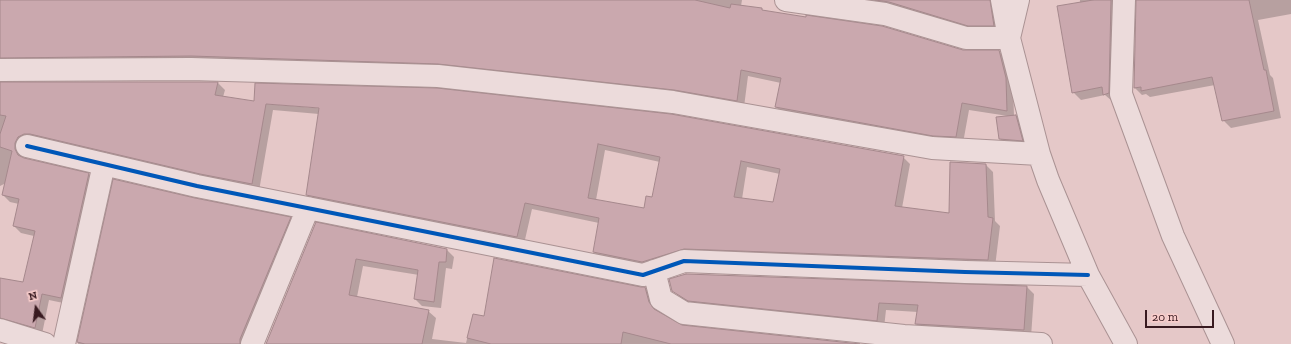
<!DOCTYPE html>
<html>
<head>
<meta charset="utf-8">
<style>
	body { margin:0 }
	#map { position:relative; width:1291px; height:344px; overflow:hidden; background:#e5c8c8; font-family:"Zilla Slab",serif }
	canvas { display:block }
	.north { position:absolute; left:16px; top:288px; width:40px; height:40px; -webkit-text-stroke:3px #f9cdcb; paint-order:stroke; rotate:346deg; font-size:11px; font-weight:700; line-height:16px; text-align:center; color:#381a20 }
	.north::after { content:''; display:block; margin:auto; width:14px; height:18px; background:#381a20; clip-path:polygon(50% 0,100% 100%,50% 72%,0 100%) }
	.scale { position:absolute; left:1145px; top:310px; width:69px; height:18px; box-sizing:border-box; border:2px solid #381a20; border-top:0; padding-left:5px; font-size:12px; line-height:14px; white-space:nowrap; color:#381a20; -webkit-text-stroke:3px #f9cdcb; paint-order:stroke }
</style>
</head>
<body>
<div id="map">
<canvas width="1291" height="344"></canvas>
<div class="north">N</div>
<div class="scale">20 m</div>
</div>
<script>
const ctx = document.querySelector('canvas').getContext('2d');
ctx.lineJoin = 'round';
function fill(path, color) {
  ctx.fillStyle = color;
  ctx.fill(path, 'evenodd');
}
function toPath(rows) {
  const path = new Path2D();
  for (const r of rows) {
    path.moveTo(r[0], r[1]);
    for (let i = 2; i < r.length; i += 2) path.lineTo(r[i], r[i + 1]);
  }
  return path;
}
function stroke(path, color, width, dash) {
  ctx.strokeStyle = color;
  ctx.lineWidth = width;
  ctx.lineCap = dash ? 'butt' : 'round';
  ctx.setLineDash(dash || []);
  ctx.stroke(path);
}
const shadow = toPath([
	[0,0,742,0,741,6,963,51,999,51,1006,59,1013,86,1014,116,1016,116,1022,122,1028,146,1006,145,1000,139,1008,116,969,110,963,143,783,114,776,107,781,83,748,76,744,107,682,96,0,67],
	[871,0,999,0,1000,32,976,32,877,6],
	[1080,0,1122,0,1116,101,1112,101,1105,95,1081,100,1073,92],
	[1137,0,1291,0,1291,14,1258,20,1270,75,1273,78,1281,118,1231,128,1223,120,1215,85,1150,97,1146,94,1142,95,1135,88],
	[0,83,218,83,225,90,223,97,255,103,903,157,910,164,902,208,950,214,986,165,993,172,995,221,1000,226,995,267,650,269,601,259,594,252,599,223,532,209,524,244,314,202,307,195,319,114,273,110,259,191,22,150,22,158,89,174,96,181,68,304,49,300,42,334,0,327,0,279,24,283,34,236,21,233,14,226,19,204,10,202,3,195,6,183,0,186],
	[605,150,660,162,653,198,645,209,596,200],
	[747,167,780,174,774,203,742,199],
	[114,180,194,199,290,218,297,225,248,344,78,344],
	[316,224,447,250,454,257,452,269,446,268,441,308,422,306,415,299,419,275,363,266,357,297,428,311,436,318,432,339,466,343,473,315,485,317,645,288,652,295,656,310,682,326,851,344,267,344],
	[1027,287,1034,294,1031,337,924,331,916,324,918,312,886,310,884,328,696,308,681,298,673,290]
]);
const building = toPath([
	[0,0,695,0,730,8,731,4,762,8,762,10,806,17,806,15,882,26,963,50,999,50,1006,78,1007,111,962,103,956,137,933,136,775,107,781,78,741,70,737,101,674,90,438,64,191,56,0,58,0,0],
	[875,0,990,0,994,26,968,26,889,2,875,0],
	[1093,0,1111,0,1109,93,1103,95,1102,87,1072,93,1057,6,1093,0],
	[1136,0,1249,0,1264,70,1266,70,1274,111,1222,121,1212,77,1141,91,1141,87,1134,88,1136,0],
	[0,82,218,82,215,95,254,101,255,83,437,88,671,114,904,156,895,206,949,213,950,162,986,164,988,217,993,218,988,260,684,249,642,262,593,252,599,218,525,203,517,237,306,195,319,108,266,104,252,184,200,174,30,134,24,134,18,137,15,143,15,149,18,155,24,158,89,173,61,298,42,294,35,328,0,318,0,278,23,282,35,231,13,226,19,199,2,195,12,151,0,147,0,134,6,116,0,115,0,82],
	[598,144,660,157,652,197,646,196,644,208,588,198,598,144],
	[741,161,780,169,773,202,734,197,741,161],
	[1016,115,1023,141,999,139,996,117,1016,115],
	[113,179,195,198,291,217,240,339,240,344,85,344,77,342,113,179],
	[316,222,447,249,446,262,439,262,434,302,414,299,418,270,356,259,349,295,429,310,422,344,266,344,316,222],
	[494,258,641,287,645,287,649,302,654,309,682,325,860,344,671,344,623,332,621,344,491,344,467,338,473,314,484,316,494,258],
	[686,274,1027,286,1024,330,915,324,918,305,879,303,877,321,688,301,672,291,669,279,686,274]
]);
const minor = toPath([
	[786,0,885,14,966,38,1009,38,1002,0],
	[1018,0,1009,38,1039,154,1048,180,1088,275,1126,344],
	[1124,0,1121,94,1173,236,1223,344],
	[0,70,191,69,438,76,673,102,932,148,1039,154],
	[27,146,197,186,643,275,684,261,965,272,1088,275],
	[654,271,661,299,684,313,904,336,1041,344],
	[0,330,45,344],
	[64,344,104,164],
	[252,344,308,208]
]);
const cycleway = toPath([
	[27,146,197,186,643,275,684,261,965,272,1088,275]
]);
fill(shadow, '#0003');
fill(building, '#caa8ae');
stroke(building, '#a5888c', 1);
stroke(minor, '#aa9293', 24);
stroke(minor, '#ecdbdb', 22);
stroke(cycleway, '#0057b8', 4);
</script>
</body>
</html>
